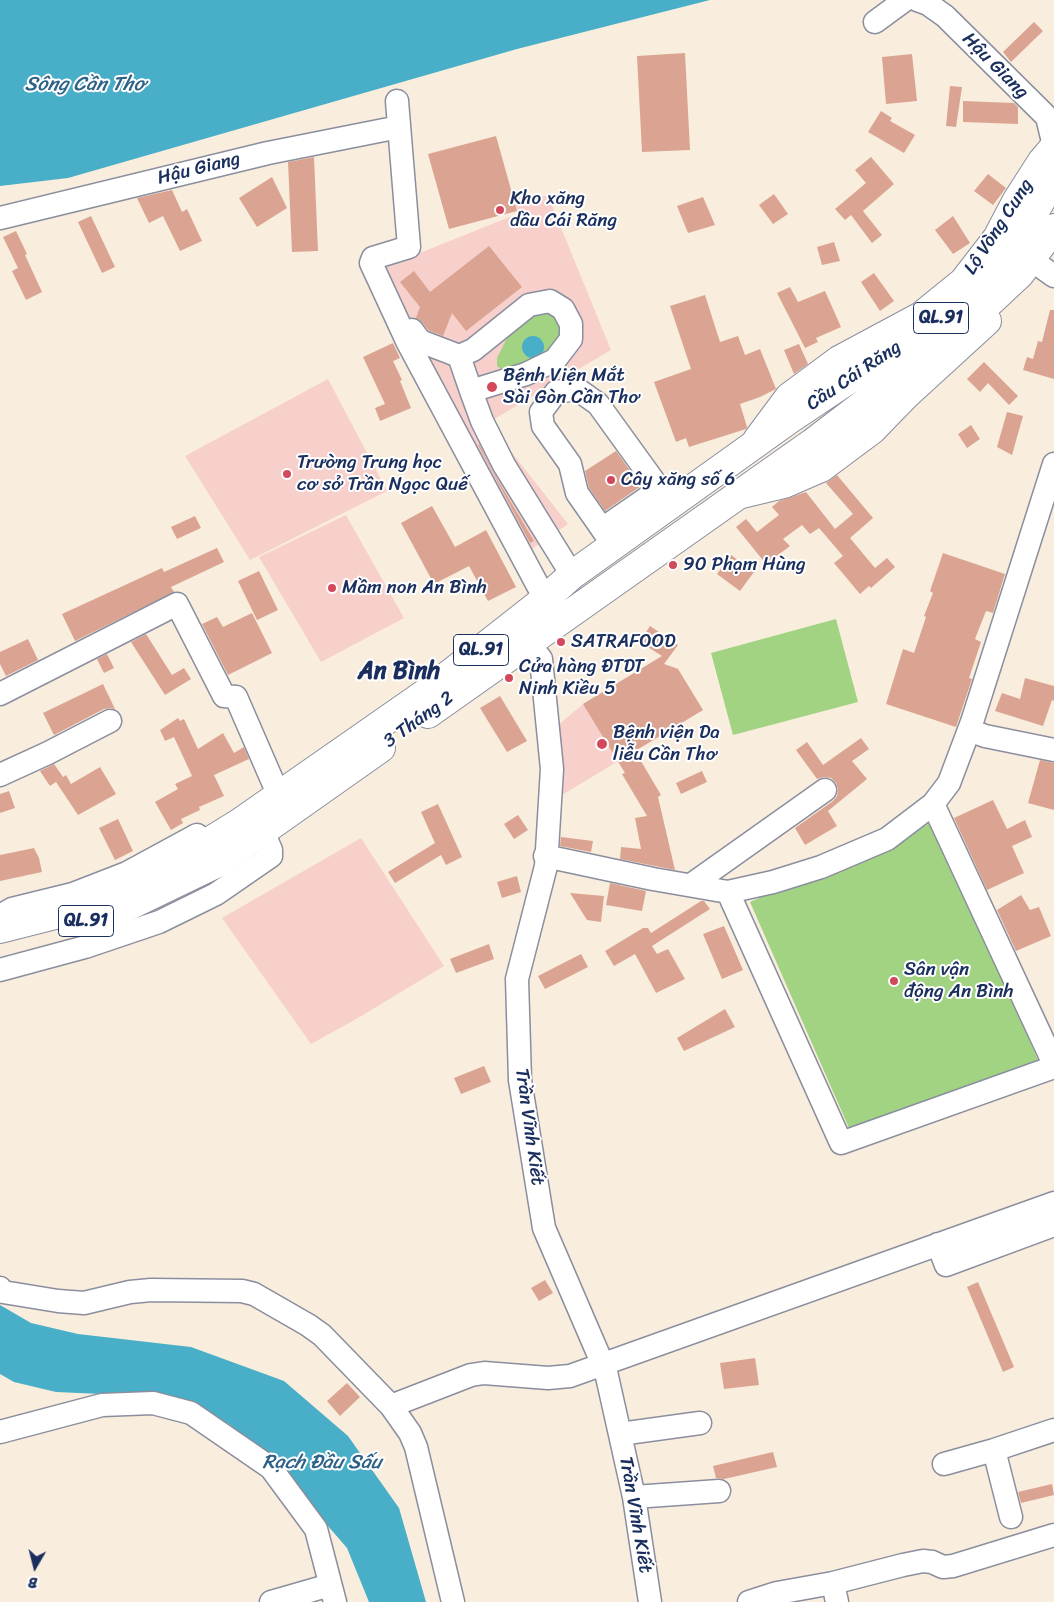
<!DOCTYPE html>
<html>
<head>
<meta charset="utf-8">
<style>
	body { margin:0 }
	#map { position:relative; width:1054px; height:1602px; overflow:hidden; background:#f9eddd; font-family:Sriracha,sans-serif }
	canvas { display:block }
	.north { position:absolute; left:10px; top:1542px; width:50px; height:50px; -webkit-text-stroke:4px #fff; paint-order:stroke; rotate:188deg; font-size:14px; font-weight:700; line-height:20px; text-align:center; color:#1b2f5e }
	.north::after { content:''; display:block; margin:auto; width:18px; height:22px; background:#1b2f5e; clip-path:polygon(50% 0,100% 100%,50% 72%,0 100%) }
</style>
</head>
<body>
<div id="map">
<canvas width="1054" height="1602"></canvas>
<div class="north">B</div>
</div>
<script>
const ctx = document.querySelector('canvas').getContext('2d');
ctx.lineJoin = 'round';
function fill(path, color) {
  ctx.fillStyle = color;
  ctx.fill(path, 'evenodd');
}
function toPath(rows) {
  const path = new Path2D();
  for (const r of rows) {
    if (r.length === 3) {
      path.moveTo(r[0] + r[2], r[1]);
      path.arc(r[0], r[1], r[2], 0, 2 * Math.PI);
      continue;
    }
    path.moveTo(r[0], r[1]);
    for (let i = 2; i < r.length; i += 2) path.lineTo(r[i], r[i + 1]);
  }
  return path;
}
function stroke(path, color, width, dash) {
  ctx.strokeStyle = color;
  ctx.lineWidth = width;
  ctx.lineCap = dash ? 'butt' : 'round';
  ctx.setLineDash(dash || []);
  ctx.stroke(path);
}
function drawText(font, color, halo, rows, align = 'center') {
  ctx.font = font + ' Sriracha,sans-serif';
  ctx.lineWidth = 4;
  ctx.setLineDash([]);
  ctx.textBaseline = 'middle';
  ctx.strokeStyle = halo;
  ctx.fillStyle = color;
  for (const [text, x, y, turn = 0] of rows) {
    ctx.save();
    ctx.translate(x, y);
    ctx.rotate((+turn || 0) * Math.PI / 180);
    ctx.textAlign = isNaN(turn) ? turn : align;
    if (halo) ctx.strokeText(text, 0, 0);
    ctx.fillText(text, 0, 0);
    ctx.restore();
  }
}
const built = toPath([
	[548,196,611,350,491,421,498,435,568,524,523,555,416,353,385,267,517,214,515,198],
	[328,379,387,491,250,560,185,456],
	[346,515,404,618,321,662,259,557],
	[655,661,678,669,703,710,562,795,556,727,583,704],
	[361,838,444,966,358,1018,311,1044,222,918]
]);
const green = toPath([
	[540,312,553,312,566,324,556,348,505,372,497,366,497,358,507,338,515,328],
	[836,619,858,702,733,735,711,653],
	[935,821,1038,1060,849,1128,750,902]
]);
const water = toPath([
	[0,0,710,0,517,49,68,178,0,186],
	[533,347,11],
	[0,1305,31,1323,78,1334,191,1347,284,1381,348,1436,399,1508,426,1602,369,1602,347,1548,289,1481,272,1459,229,1424,170,1397,56,1392,14,1382,0,1374]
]);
const building = toPath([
	[1034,22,1043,31,1011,62,1003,52],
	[685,53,690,150,642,152,637,56],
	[912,54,917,101,886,104,882,57],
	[950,86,962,87,956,127,946,126],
	[963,101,1014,103,1018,107,1018,124,963,122],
	[881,111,892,118,890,121,915,135,904,153,868,132],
	[496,136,517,211,449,229,428,154],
	[314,157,318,251,292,252,288,162],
	[871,157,894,184,863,211,882,235,872,243,851,215,845,220,835,209,866,183,855,170],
	[988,174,1006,188,993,205,974,191],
	[272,177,287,208,257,227,239,198],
	[172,190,182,212,187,209,202,241,180,251,163,216,149,223,137,198],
	[774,194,788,214,773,224,759,205],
	[703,197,715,225,688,233,677,206],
	[91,216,115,267,102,273,78,222],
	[953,216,970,243,953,254,935,230],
	[16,231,27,254,25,255,42,292,26,300,12,271,18,268,3,237],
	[834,242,840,261,822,265,817,247],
	[489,246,522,287,466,331,452,313,443,336,428,330,422,322,416,318,420,307,400,282,414,271,430,292],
	[874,273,894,301,880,311,861,282],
	[790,287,798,302,825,291,841,327,816,338,818,342,805,348,777,293],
	[705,295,720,342,738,336,745,355,760,349,776,389,760,397,740,404,747,427,746,429,689,447,686,438,676,442,654,382,691,369,670,306],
	[1050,310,1054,310,1054,379,1023,370,1027,357,1033,359,1038,341,1042,342],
	[393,343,400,358,393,361,402,380,400,381,411,408,380,421,375,408,385,404,363,357],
	[799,344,808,364,794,374,784,350],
	[984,362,1018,396,1009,405,988,383,980,392,967,379],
	[1007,412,1023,416,1012,455,997,447],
	[971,425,980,439,967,448,958,434],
	[479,444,493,472,534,541,530,543,478,445],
	[616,451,641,486,605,511,589,488,585,471],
	[837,475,873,518,850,538,875,568,887,558,895,567,871,588,869,586,860,594,834,563,843,556,819,528,810,534,802,525,783,539,790,546,766,564,736,527,746,519,757,532,779,515,772,507,779,501,806,492,835,529,853,514,826,483],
	[432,506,455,547,486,530,516,587,488,601,469,566,434,584,401,523],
	[195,516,201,528,177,539,171,527],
	[217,548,224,562,171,587,174,592,75,641,62,614,162,568,164,572],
	[943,553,1005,574,993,613,986,611,975,639,981,642,969,678,972,679,956,727,886,704,903,649,914,653,926,617,924,616,933,593,930,591],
	[731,555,754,572,740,591,717,574],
	[259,571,278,610,257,620,238,581],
	[252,613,272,653,228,675,202,624,217,617,223,627],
	[650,626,678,645,664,664,678,669,703,710,635,751,661,795,658,797,675,870,620,859,621,847,641,849,635,818,647,816,622,774,625,773,583,704,662,656,640,642],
	[146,634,172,675,184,668,191,679,165,695,131,642],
	[28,639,38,660,6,676,0,664,0,652],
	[107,654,114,668,104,673,97,659],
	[1025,678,1054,686,1054,701,1052,700,1043,726,995,711,1002,693,1020,699],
	[103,684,115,709,110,708,104,709,54,735,43,713],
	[500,696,527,741,507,752,480,708],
	[178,718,180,721,184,719,198,749,223,733,234,753,244,747,249,759,214,775,224,796,199,807,200,810,181,819,183,823,171,830,155,802,178,789,175,784,192,776,174,737,165,741,160,730],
	[861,738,869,749,852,761,867,779,828,811,837,826,805,845,795,828,833,801,837,796,838,789,836,783,831,778,824,777,817,779,796,750,807,742,823,765],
	[1040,760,1054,763,1054,810,1028,803],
	[54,764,63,777,50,786,40,771],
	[100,767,116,794,78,815,56,782,66,775,71,784],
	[702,771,707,782,681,794,676,783],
	[9,791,15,808,0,813,0,794],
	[993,800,1007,829,1025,820,1032,837,1012,846,1024,873,987,890,954,818],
	[438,804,462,857,446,865,441,855,395,883,388,872,435,843,421,812],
	[518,815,528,830,514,839,504,824],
	[118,819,133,851,115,860,99,828],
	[561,837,593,841,591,852,560,846],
	[34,848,39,858,42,872,0,881,0,855],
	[517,876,521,892,502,898,497,882],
	[610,883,646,891,642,911,606,905],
	[570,893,604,896,601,922,587,920],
	[1021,895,1030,910,1039,907,1051,936,1016,951,997,910],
	[701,901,704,901,710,909,652,946,657,954,668,949,685,979,656,993,635,954,614,966,605,951,643,928,648,928,651,933],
	[724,926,743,970,722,979,703,934],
	[489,944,494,959,456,973,450,959],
	[581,954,588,967,545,989,538,976],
	[725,1009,735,1027,684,1051,677,1038],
	[484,1066,491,1082,461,1094,454,1078],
	[545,1280,553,1293,539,1301,531,1288],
	[978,1282,1014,1367,1003,1372,967,1287],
	[755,1358,759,1385,724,1389,720,1363],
	[347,1383,360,1397,340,1416,327,1401],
	[773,1452,777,1467,724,1479,716,1478,713,1466],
	[1052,1484,1054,1495,1021,1503,1018,1492]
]);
const minor = toPath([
	[917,0,928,4,945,16,1047,117,1054,146],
	[875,22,905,0],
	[397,101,409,247,373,258,371,263,407,341,545,599],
	[0,218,268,153,399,127],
	[1040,266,1054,276],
	[412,330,420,341,459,356],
	[471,391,459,356,473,350,529,305,550,301,563,309,571,324,571,339,555,360,526,374,471,391,482,421,504,465,572,575],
	[602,529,660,489],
	[614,546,577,493,570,464,543,426,541,412,556,392,577,389,598,404,671,505],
	[528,643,541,659,552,769,546,866,517,979,520,1080,544,1228,606,1372,634,1497,650,1602],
	[0,694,177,604,224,696,236,697,279,796],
	[969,730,985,736,1054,750],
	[0,775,48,753,110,721],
	[933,804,1054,1064],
	[545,856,653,879,728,892,773,882,821,867,887,839,933,804,949,783,972,722,1054,464],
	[691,885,825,790],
	[728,892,841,1143,1054,1067],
	[0,916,12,909,73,894,127,873,197,835],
	[0,970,85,947,159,922,216,894,271,856,271,850,263,832],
	[938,1244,946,1265,1054,1225],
	[0,1288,3,1292,58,1301,84,1303,130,1292,151,1290,242,1291,254,1294,308,1325,322,1335,391,1406,410,1433,416,1447,453,1602],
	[391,1406,471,1375,484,1373,548,1378,570,1376,1054,1203],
	[0,1432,102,1405,153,1403,191,1413,271,1468,316,1529,335,1602],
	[620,1434,700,1423],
	[994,1450,1054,1430],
	[944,1464,994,1450,1011,1517],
	[634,1497,719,1491],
	[271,1602,330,1585],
	[749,1602,777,1593,833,1583],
	[837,1602,833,1583,903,1565,923,1561,932,1562,943,1567,953,1566,1054,1535]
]);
const major = toPath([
	[757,440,789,397,839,360,921,316,963,282,997,238,1017,200,1042,161,1054,147],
	[738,495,784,484,821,468,872,430,905,396,987,321]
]);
const highway = toPath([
	[428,714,812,443,901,375,974,317,1020,274,1054,228],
	[90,920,127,907,218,863,381,748],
	[0,929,71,911,163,870,239,823,424,694,545,599,572,575,790,419,969,299,1011,253,1054,178]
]);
const markers = [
	[500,210,5,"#d1495b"],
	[492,387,6,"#d1495b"],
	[287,474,5,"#d1495b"],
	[611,480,5,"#d1495b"],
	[673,565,5,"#d1495b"],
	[332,588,5,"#d1495b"],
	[561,642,5,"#d1495b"],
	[509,678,5,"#d1495b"],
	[602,744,6,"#d1495b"],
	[894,981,5,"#d1495b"]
];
const shields = [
	[941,318,55],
	[481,650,55],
	[86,921,55]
];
const shieldNames = [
	["QL.91",941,318],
	["QL.91",481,650],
	["QL.91",86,921]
];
const streetNames = [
	["Hậu Giang",995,66,45],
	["Hậu Giang",199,169,-14],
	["Lộ Vòng Cung",999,227,-57],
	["Cầu Cái Răng",854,376,-34],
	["3 Tháng 2",419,720,-36],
	["Trần Vĩnh Kiết",529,1127,82],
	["Trần Vĩnh Kiết",635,1515,80]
];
const poiNames = [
	["Kho xăng",510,199],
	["dầu Cái Răng",510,221],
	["Bệnh Viện Mắt",503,376],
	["Sài Gòn Cần Thơ",503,398],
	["Trường Trung học",297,463],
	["cơ sở Trần Ngọc Quế",297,485],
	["Cây xăng số 6",621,480],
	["90 Phạm Hùng",683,565],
	["Mầm non An Bình",342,588],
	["SATRAFOOD",571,642],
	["Cửa hàng ĐTDT",519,667],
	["Ninh Kiều 5",519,689],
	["Bệnh viện Da",613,733],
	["liễu Cần Thơ",613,755],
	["Sân vận",904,970],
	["động An Bình",904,992]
];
const waterNames = [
	["Sông Cần Thơ",85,85],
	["Rạch Đầu Sấu",322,1463]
];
const districtNames = [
	["An Bình",399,672]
];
fill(built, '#f7d0cb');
fill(green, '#a1d382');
fill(water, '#49aec8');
fill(building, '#dba492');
stroke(minor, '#8a8e9e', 25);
stroke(major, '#8a8e9e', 30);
stroke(highway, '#8a8e9e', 30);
stroke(minor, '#fff', 22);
stroke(major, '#fff', 28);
stroke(highway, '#fff', 28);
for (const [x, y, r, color] of markers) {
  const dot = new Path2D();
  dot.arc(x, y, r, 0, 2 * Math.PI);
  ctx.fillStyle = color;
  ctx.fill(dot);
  stroke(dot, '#fff', 2);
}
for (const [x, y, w] of shields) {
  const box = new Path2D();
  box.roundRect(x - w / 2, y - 15.5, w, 31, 4);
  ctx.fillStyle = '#fff';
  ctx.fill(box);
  stroke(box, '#1b2f5e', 1);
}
drawText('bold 18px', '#1b2f5e', null, shieldNames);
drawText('19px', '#1b2f5e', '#fff', streetNames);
drawText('19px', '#1b2f5e', '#fff', poiNames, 'left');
drawText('italic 20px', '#2d6288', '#fff', waterNames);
drawText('bold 24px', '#1b2f5e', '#fff', districtNames);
</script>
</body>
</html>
